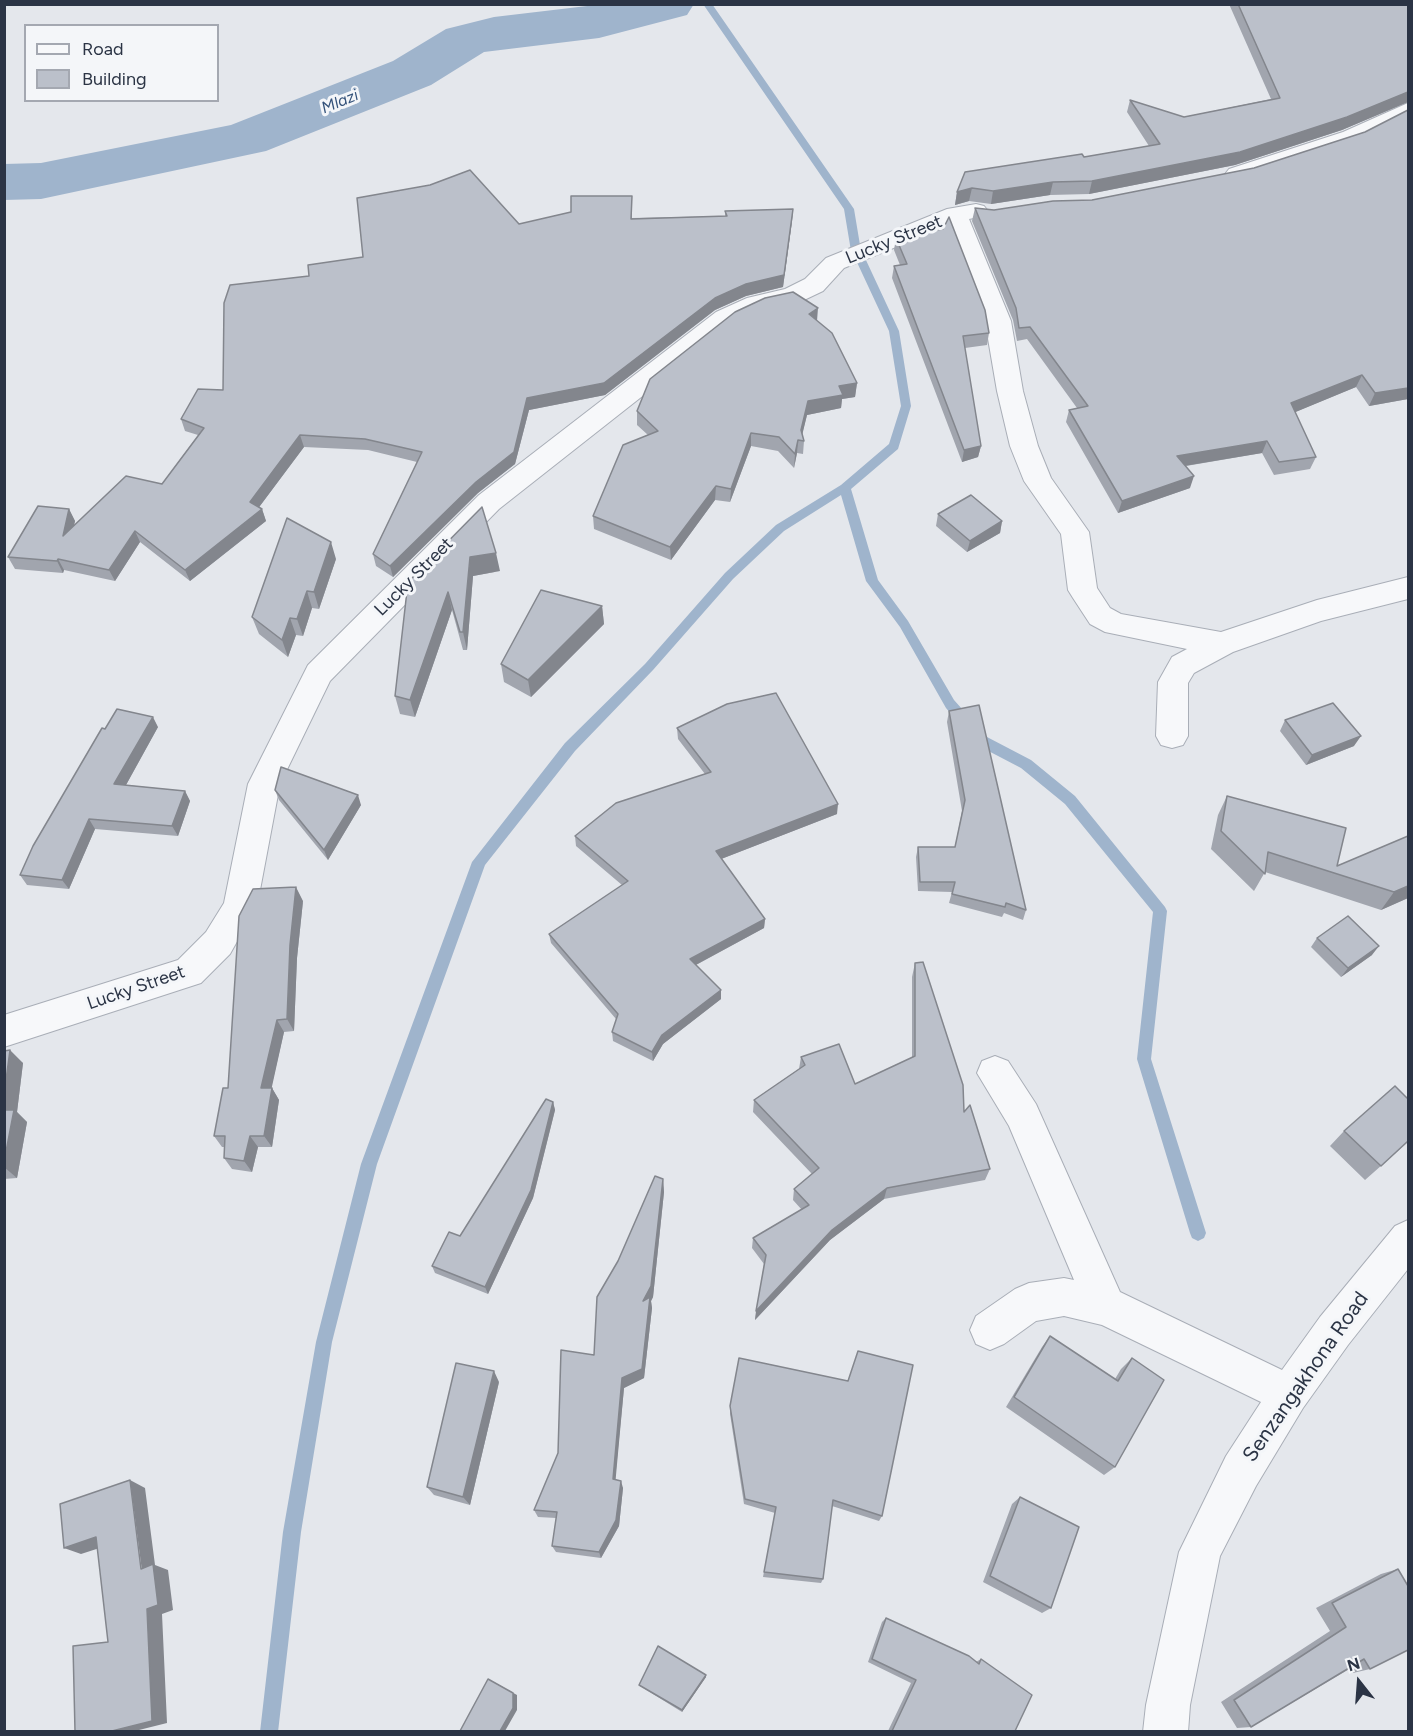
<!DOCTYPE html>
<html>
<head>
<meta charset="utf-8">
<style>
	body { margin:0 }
	#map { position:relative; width:1413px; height:1736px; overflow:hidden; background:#e4e7ec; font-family:Figtree,sans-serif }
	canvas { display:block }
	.frame { position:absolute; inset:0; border:6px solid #2b3445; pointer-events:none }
	.legend { position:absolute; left:24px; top:24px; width:195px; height:78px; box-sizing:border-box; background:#f4f6f9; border:2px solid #a4a8b1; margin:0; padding:8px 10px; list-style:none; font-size:18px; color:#2b3445 }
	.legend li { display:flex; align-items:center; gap:12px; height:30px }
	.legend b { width:30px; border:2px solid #a4a8b1 }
	.north { position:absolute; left:1329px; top:1652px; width:60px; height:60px; -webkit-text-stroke:4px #f4f6f9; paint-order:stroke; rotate:343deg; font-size:16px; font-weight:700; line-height:24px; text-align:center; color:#2b3445 }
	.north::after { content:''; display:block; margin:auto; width:21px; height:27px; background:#2b3445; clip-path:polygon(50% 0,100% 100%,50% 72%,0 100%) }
</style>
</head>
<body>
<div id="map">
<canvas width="1413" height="1736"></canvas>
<div class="frame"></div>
<ul class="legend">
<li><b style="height:8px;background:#f7f8fa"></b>Road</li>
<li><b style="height:16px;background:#bbc0ca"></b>Building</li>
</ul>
<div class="north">N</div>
</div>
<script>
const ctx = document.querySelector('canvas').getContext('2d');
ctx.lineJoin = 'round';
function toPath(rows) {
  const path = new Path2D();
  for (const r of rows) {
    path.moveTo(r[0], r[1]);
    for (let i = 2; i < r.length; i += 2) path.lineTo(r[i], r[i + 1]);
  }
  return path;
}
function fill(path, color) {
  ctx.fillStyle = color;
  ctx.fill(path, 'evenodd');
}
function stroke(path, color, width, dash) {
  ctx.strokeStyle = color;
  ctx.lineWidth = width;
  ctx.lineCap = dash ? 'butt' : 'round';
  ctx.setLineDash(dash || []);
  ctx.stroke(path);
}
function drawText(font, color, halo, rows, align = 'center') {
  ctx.font = font + ' Figtree,sans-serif';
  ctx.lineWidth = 6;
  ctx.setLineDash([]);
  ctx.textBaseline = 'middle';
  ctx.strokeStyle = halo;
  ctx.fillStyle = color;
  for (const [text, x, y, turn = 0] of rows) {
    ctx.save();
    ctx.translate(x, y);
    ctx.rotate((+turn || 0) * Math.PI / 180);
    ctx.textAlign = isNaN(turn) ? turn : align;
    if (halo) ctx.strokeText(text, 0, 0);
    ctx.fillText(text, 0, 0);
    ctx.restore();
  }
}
const stream = toPath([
	[703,4,712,4,854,209,861,251,860,253,852,253,851,251,844,209,703,4],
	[860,255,865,258,899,331,911,406,898,449,851,489,878,580,908,621,954,700,987,737,1031,760,1075,796,1165,907,1167,911,1151,1059,1206,1233,1204,1238,1198,1241,1192,1238,1190,1233,1137,1059,1153,912,1065,804,1021,768,977,745,946,708,900,627,866,581,841,495,784,531,733,579,653,670,575,751,485,865,377,1164,332,1342,301,1532,278,1732,260,1732,283,1532,316,1342,361,1164,472,862,565,743,645,664,725,573,776,525,841,485,889,444,901,406,889,331,855,258,860,255]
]);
const river = toPath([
	[604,4,694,4,687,15,599,38,484,52,431,85,266,151,41,199,4,200,4,164,41,163,231,125,393,61,446,29,494,17,604,4]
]);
const street = toPath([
	[1408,103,1408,118,1359,142,1237,181,1229,179,1225,174,1229,169,1343,132,1408,103],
	[976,204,984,206,988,211,984,216,969,219,1011,321,1023,391,1038,446,1051,478,1089,532,1097,588,1110,608,1121,614,1221,632,1317,600,1408,577,1408,599,1321,621,1233,652,1194,673,1188,683,1188,736,1183,745,1172,748,1161,745,1156,736,1158,682,1172,657,1187,649,1105,632,1090,624,1073,598,1068,590,1061,534,1024,481,1010,446,997,391,985,321,948,226,844,268,823,291,802,301,764,310,734,324,499,509,330,681,280,784,257,906,230,954,201,983,4,1047,4,1015,178,960,206,932,224,903,248,784,308,665,479,495,716,312,747,298,785,289,805,279,826,258,947,209,976,204],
	[995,1056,1008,1061,1036,1104,1120,1292,1282,1370,1320,1317,1395,1226,1408,1220,1408,1269,1348,1345,1303,1408,1256,1486,1220,1556,1190,1705,1188,1732,1143,1732,1146,1705,1179,1552,1226,1456,1261,1402,1102,1325,1064,1316,1036,1321,1004,1344,990,1350,976,1344,970,1330,976,1316,1015,1289,1029,1283,1064,1278,1074,1280,1009,1126,977,1073,982,1061,995,1056]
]);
const wall = toPath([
	[1229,4,1408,4,1408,102,1342,130,1235,165,1089,194,1050,195,991,204,969,201,955,205,957,192,1084,157,1149,146,1127,112,1130,100,1184,117,1271,99],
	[1365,132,1408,399,1369,406,1356,387,1295,412,1316,457,1310,469,1274,475,1262,453,1186,466,1190,488,1118,513,1066,422,1069,410,1077,408,1027,339,1017,341,1013,320,972,221,975,208,994,210,1092,200,1254,168],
	[632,208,632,218,725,216,725,211,793,209,792,221,783,287,746,296,715,310,605,395,529,410,515,464,478,493,393,577,376,566,373,554,417,462,368,450,304,447,259,507,262,509,266,521,190,581,140,542,115,581,64,570,63,573,15,569,8,557,69,509,75,521,74,525,162,484,198,435,185,431,181,419,223,390,309,276,363,257,519,224],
	[896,238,989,333,987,345,965,348,981,446,978,457,962,462,892,278,894,266,900,265,894,250],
	[817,321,857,383,855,397,842,399,841,408,807,415,802,434,804,441,803,454,797,453,794,468,778,451,751,446,730,502,715,500,671,560,594,529,593,516,648,435,637,425,637,411],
	[938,514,1002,521,1000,533,967,552,936,526],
	[336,559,319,609,312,608,303,636,296,635,288,657,259,634,252,617],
	[500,571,473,576,467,650,463,650,452,610,415,717,400,714,395,696,408,582],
	[602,606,604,624,531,697,504,682,501,664],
	[949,711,1026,910,1023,920,1004,913,1002,917,949,903,952,892,918,891,916,857,918,847,955,847,962,811,947,722],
	[1285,720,1354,746,1306,765,1280,731],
	[158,727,126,785,185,791,190,801,178,836,95,829,69,889,27,885,20,875,105,729],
	[677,728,837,814,721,859,765,919,764,928,696,965,721,990,721,999,663,1044,653,1061,613,1041,612,1032,616,1019,551,943,549,934,622,885,576,846,575,836,705,774,678,739],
	[275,790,361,805,328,860,279,800],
	[1227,796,1337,866,1408,836,1408,898,1381,910,1265,872,1254,891,1211,849,1218,815],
	[303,901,297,958,294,1031,284,1032,271,1088,272,1088,279,1100,272,1147,258,1147,252,1172,232,1169,224,1158,224,1147,222,1147,214,1136,228,1088],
	[1317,938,1372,955,1341,977,1311,947],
	[915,963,964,1112,990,1169,985,1180,884,1199,830,1240,755,1320,764,1264,752,1248,753,1238,802,1210,793,1200,794,1189,812,1174,753,1112,754,1100,799,1069,801,1057,855,1084,912,1058,912,977],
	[4,1051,23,1063,17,1112,27,1122,17,1178,4,1179],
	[553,1102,555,1110,533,1198,488,1294,435,1273,432,1266,460,1236],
	[1344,1131,1408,1142,1365,1180,1330,1146],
	[663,1179,664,1192,653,1297,651,1301,652,1308,644,1378,624,1388,615,1480,623,1488,619,1526,601,1558,556,1552,552,1546,556,1518,538,1517,534,1510,558,1453],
	[1050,1336,1115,1379,1121,1369,1132,1358,1115,1467,1104,1475,1006,1407,1042,1347],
	[499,1382,470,1505,434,1495,427,1487],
	[730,1406,882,1516,879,1521,832,1506,823,1579,821,1583,763,1577,775,1513,744,1504,730,1414],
	[1020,1497,1051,1608,1042,1613,983,1582,1012,1504],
	[1398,1569,1370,1669,1353,1673,1351,1668,1251,1727,1237,1728,1221,1702,1330,1631,1316,1608,1381,1574],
	[886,1618,976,1662,981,1659,1015,1731,888,1731,911,1683,868,1662,882,1622],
	[706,1675,706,1677,682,1712,640,1686,639,1685]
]);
const shadedWall = toPath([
	[1408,92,1408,102,1342,130,1235,165,1089,194,1092,181],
	[1053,182,1050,195,991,204,993,191],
	[972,188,969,201,955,205,957,192],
	[793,209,792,221,783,287,746,296,715,310,605,395,529,410,515,464,478,493,393,577,390,566,527,398],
	[818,308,817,321,809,314],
	[1362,375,1356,387,1286,416,1291,403],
	[857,383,855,397,842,399,841,408,807,415,801,440,801,430,808,401,839,386],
	[1408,388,1408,399,1369,406,1375,393],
	[751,433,751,446,730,502,731,489],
	[300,435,304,447,254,514,250,502],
	[798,440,797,453,794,468,795,454],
	[1267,441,1262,453,1172,468,1177,456],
	[981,446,978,457,962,462,964,450],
	[1194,476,1190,488,1118,513,1122,501],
	[716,486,715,500,671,560,670,547],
	[69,509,75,521,69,547,63,536],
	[262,509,266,521,190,581,185,570],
	[1002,521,1000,533,967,552,970,541],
	[135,531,140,542,115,581,109,570],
	[331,542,336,559,319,609,314,592],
	[496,553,500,571,473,576,467,650,463,632,470,557],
	[58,559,64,570,63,573,57,561],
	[307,591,312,608,303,636,297,619],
	[448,592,452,610,415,717,410,700],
	[602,606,604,624,531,697,528,680],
	[290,618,296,635,288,657,282,640],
	[153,717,158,727,121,794,114,784],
	[1361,736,1354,746,1306,765,1312,755],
	[185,791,190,801,178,836,172,826],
	[358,795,361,805,328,860,324,850],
	[838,804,837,814,716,861,716,851],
	[89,819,95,829,69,889,62,880],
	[1408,886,1408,898,1381,910,1394,892],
	[296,887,303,901,297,958,294,1031,287,1019,290,945],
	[765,919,764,928,690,968,690,959],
	[1379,946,1372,955,1341,977,1348,968],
	[721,990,721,999,663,1044,653,1061,652,1052,662,1035],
	[277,1020,284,1032,269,1100,261,1088],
	[10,1050,23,1063,17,1112,27,1122,17,1178,4,1167,4,1095],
	[272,1088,279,1100,272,1147,264,1136],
	[553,1102,555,1110,533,1198,488,1294,485,1287],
	[250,1136,258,1147,252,1172,244,1161],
	[663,1179,664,1192,653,1297,651,1301,652,1308,644,1378,624,1388,615,1486,613,1479,622,1378,643,1301],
	[887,1188,884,1199,830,1240,755,1320,756,1311,832,1230],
	[494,1371,499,1382,470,1505,463,1497],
	[130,1480,145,1488,155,1565,168,1570,173,1610,162,1614,167,1723,135,1731,112,1731,147,1609],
	[621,1481,623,1488,619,1526,601,1558,599,1552],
	[96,1537,112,1544,81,1554,64,1548],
	[706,1675,706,1677,682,1712,682,1710],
	[488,1679,517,1695,517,1710,505,1731,500,1731]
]);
const building = toPath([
	[1238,4,1408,4,1408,92,1347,117,1240,152,1092,181,1053,182,993,191,972,188,957,192,965,172,1082,154,1084,157,1160,144,1130,100,1184,117,1280,98,1238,4],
	[1408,110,1408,388,1375,393,1362,375,1291,403,1316,457,1279,462,1267,441,1177,456,1194,476,1122,501,1069,410,1088,406,1030,327,1019,328,1016,308,975,208,994,210,1053,201,1092,200,1254,168,1365,132,1408,110],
	[470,170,519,224,571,212,571,196,632,196,631,219,727,216,725,211,793,209,784,275,746,284,715,298,604,383,527,398,514,452,476,482,390,566,373,554,422,452,365,439,300,435,250,502,262,509,185,570,135,531,109,570,58,559,57,561,8,557,38,506,69,509,63,536,126,476,162,484,204,428,181,419,198,389,223,390,224,303,230,285,309,276,308,265,363,257,357,198,430,185,470,170],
	[949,217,985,310,989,333,963,336,981,446,964,450,894,266,907,264,896,238,908,233,943,229,949,217],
	[793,292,818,308,809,314,832,333,857,383,839,386,843,395,808,401,801,430,804,441,798,440,795,454,779,437,751,433,731,489,716,486,670,547,593,516,623,445,658,431,637,411,650,379,735,312,765,298,793,292],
	[971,495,1002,521,970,541,938,514,971,495],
	[482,507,496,553,470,557,463,632,460,632,448,592,410,700,395,696,408,582,482,507],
	[287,518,331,542,314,592,307,591,297,619,290,618,282,640,252,617,287,518],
	[541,590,602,606,528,680,501,664,541,590],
	[776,693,838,804,716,851,765,919,690,959,721,990,662,1035,652,1052,612,1032,618,1014,549,934,628,881,575,836,616,803,711,772,677,728,727,704,776,693],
	[1333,703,1361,736,1312,755,1285,720,1333,703],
	[979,705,1026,910,1006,903,1005,907,952,894,955,882,920,882,918,847,955,847,965,800,949,711,979,705],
	[117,709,153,717,114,784,185,791,172,826,89,819,62,880,20,875,33,846,102,728,105,729,117,709],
	[281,767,358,795,324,850,275,790,281,767],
	[1227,796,1346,828,1337,866,1408,836,1408,886,1394,892,1268,852,1265,874,1221,831,1227,796],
	[296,887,290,945,287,1019,277,1020,261,1088,272,1088,264,1136,250,1136,244,1161,224,1158,225,1136,214,1136,223,1088,228,1088,239,916,253,889,296,887],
	[1348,916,1379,946,1348,968,1317,938,1348,916],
	[923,962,963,1085,964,1112,970,1105,990,1169,887,1188,832,1230,756,1311,766,1255,753,1238,809,1205,794,1189,819,1168,754,1100,805,1065,801,1057,839,1044,855,1084,915,1056,915,963,923,962],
	[10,1050,4,1095,4,1051,10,1050],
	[1395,1086,1408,1099,1408,1141,1381,1166,1344,1131,1395,1086],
	[546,1099,553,1102,531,1190,485,1287,432,1266,449,1232,460,1236,546,1099],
	[4,1110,14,1110,4,1162,4,1110],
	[655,1176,663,1179,651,1286,643,1301,650,1297,642,1369,622,1378,613,1479,621,1481,616,1520,599,1552,552,1546,557,1512,534,1510,558,1453,561,1350,594,1355,597,1297,618,1261,655,1176],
	[1050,1336,1118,1381,1132,1358,1164,1380,1115,1467,1014,1397,1050,1336],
	[858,1351,913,1365,882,1516,833,1500,823,1579,764,1572,776,1507,745,1499,730,1406,739,1358,848,1381,858,1351],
	[456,1363,494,1371,463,1497,427,1487,456,1363],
	[130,1480,141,1569,153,1564,158,1605,147,1609,152,1721,112,1731,75,1731,73,1646,108,1642,96,1537,64,1548,60,1504,130,1480],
	[1020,1497,1079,1527,1051,1608,990,1576,1020,1497],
	[1398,1569,1408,1586,1408,1650,1370,1669,1364,1659,1251,1727,1234,1700,1346,1627,1332,1603,1398,1569],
	[886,1618,969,1656,979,1664,981,1659,1032,1695,1015,1731,892,1731,916,1680,872,1659,886,1618],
	[658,1646,706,1675,682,1710,639,1685,658,1646],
	[488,1679,513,1693,513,1708,500,1731,460,1731,488,1679]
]);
const farWaternames = [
	["Mlazi",340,102,-22]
];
const streetNames = [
	["Lucky Street",894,240,-22],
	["Lucky Street",414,577,-45],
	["Lucky Street",136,988,-19]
];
const nearStreetnames = [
	["Senzangakhona Road",1306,1377,-55]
];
fill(stream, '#9fb4cc');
fill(river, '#9fb4cc');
stroke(street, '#a9aeb7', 2);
fill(street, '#f7f8fa');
fill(wall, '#a1a5ae');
fill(shadedWall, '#83868d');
fill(building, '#bbc0ca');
stroke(building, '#83868d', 1.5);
drawText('italic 16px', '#34527a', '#f4f6f9', farWaternames);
drawText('18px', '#2b3445', '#f4f6f9', streetNames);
drawText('21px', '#2b3445', '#f4f6f9', nearStreetnames);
</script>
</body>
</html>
